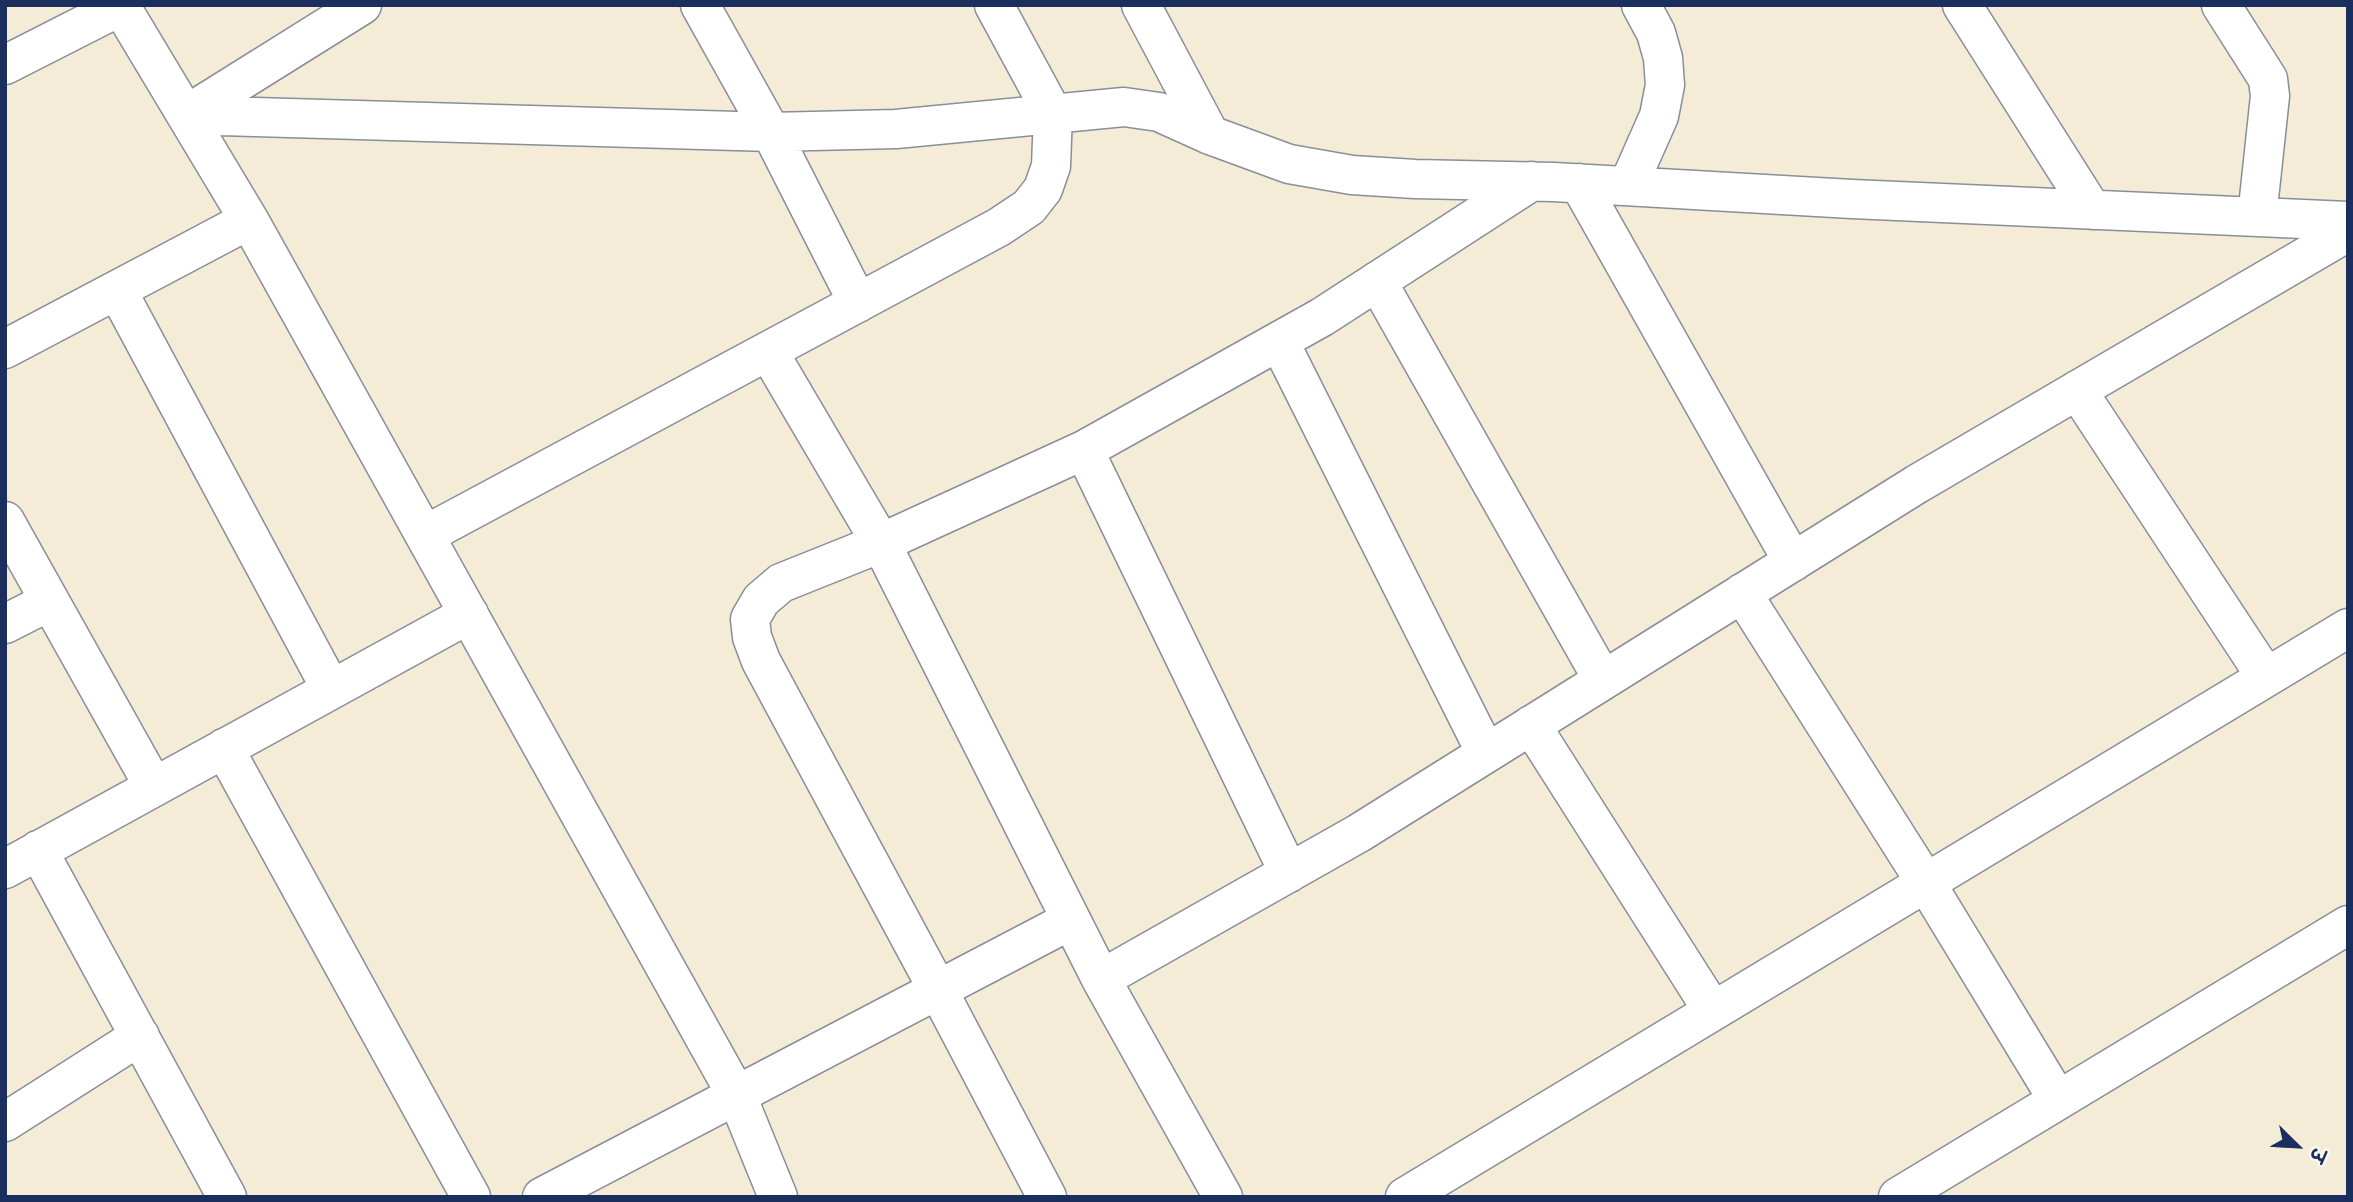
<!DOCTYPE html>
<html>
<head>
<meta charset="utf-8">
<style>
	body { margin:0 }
	#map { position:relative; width:2353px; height:1202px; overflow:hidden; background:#f4ecd6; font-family:"Architects Daughter","Playpen Sans Deva",sans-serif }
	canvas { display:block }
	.frame { position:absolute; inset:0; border:7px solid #1b2f5e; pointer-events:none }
	.north { position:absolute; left:2262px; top:1111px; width:70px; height:70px; -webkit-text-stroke:5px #fbf7ec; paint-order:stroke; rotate:114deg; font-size:19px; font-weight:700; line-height:28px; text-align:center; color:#1b2f5e }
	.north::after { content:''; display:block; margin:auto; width:24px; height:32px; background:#1b2f5e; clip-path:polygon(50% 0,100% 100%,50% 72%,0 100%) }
</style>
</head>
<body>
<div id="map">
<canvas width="2353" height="1202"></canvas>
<div class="frame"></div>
<div class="north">उ</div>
</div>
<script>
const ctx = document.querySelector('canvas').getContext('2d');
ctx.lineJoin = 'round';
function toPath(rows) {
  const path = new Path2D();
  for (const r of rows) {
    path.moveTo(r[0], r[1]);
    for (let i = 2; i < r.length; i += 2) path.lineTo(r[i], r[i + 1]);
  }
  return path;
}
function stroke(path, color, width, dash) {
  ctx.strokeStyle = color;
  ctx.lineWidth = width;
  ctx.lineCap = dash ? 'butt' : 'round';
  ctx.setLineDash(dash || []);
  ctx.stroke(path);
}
const minor = toPath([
	[120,5,249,220,737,1096,778,1197],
	[700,5,771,132,858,303],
	[1141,5,1210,135],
	[1962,5,2092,210],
	[2221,5,2268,79,2270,96,2257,217],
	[5,65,121,6],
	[186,115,771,132,896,129,1124,107,1159,112,1210,135,1289,164,1352,175,1415,179,1554,182,1852,199,2348,221],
	[186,115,362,5],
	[1579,183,1793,562],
	[1628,186,1659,116,1665,85,1663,58,1656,33,1641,5],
	[1377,281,1603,680],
	[117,290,331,689],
	[1279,341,1486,753],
	[5,349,249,220],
	[768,351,881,543,1101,979,1223,1197],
	[2077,390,2266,677],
	[1084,450,1289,873],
	[5,521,154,787],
	[425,535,999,227,1029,207,1043,189,1051,166,1053,114,994,5],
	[1742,593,1926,883,2058,1100],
	[5,624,50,601],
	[1531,725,1713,1011],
	[224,748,471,1197],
	[38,850,227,1197],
	[5,869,469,614],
	[1101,979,1359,833,1917,484,2348,232],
	[5,1122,140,1036],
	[542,1197,1071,920],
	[1047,1197,938,990,761,661,752,637,750,619,761,600,781,583,881,543,1084,450,1322,317,1532,181],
	[1405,1197,2348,628],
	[1898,1197,2348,925]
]);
stroke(minor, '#888e9a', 41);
stroke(minor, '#fff', 38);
</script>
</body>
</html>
